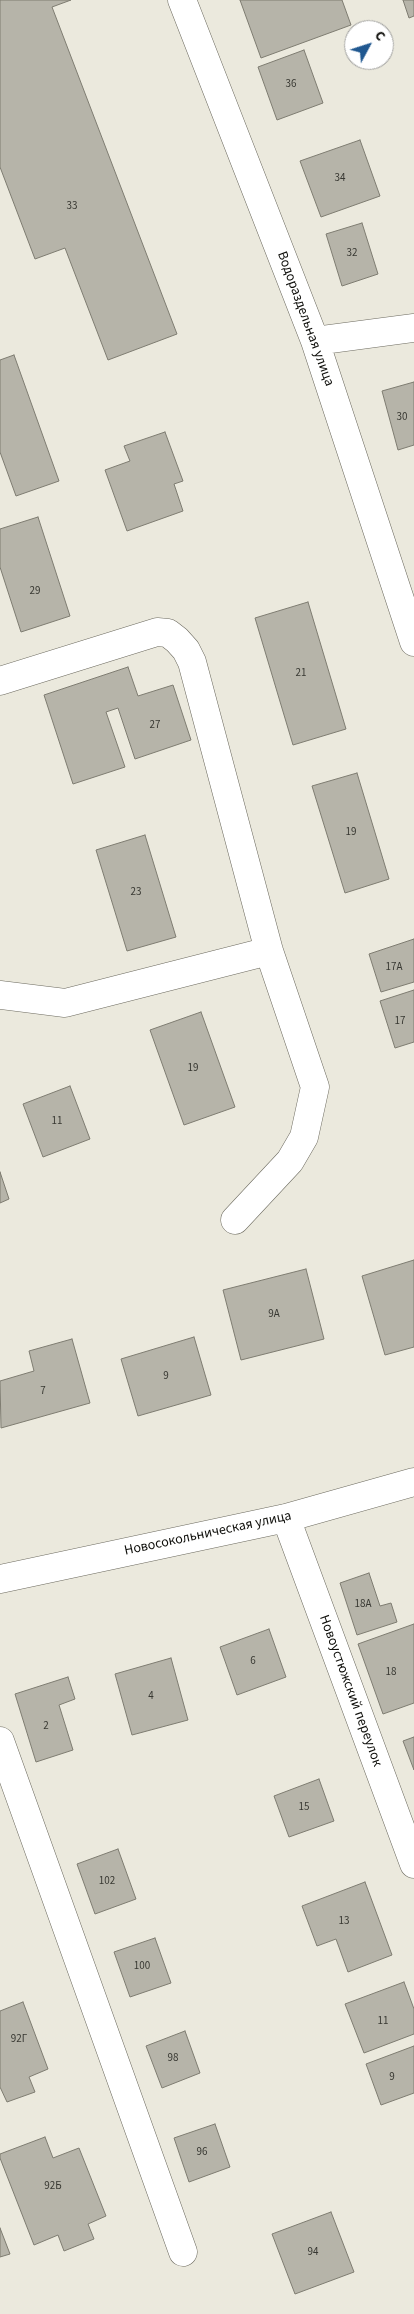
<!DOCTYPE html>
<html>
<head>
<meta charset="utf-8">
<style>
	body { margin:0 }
	#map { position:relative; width:414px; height:2314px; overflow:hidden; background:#ebe9dd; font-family:"Source Sans 3",sans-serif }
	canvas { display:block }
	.north { position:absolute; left:344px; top:20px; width:50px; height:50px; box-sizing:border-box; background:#fff; border:1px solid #9f9f9d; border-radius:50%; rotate:50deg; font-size:14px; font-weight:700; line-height:20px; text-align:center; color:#0e0e0a }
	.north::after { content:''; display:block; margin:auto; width:18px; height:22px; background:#205890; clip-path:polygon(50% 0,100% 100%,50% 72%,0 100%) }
</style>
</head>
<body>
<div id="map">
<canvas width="414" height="2314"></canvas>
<div class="north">С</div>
</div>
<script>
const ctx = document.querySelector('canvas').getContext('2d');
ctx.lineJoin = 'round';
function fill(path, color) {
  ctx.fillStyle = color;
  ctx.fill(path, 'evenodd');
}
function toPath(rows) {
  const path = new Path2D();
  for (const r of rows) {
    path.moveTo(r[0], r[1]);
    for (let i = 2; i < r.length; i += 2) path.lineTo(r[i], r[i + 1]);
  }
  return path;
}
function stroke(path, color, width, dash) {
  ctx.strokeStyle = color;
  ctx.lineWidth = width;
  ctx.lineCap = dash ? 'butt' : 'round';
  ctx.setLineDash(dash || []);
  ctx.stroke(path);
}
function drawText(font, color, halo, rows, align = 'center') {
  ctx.font = font + ' "Source Sans 3",sans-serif';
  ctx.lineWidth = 5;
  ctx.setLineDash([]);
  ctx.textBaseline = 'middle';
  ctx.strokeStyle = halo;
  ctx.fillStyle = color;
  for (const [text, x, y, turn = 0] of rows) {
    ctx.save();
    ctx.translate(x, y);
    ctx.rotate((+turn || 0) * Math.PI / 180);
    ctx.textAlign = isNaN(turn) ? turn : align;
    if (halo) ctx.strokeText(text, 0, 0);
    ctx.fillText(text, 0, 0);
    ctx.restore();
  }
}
const building = toPath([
	[0,0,71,0,52,7,177,334,108,360,65,248,35,259,0,167,0,0],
	[240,0,342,0,351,25,261,58,240,0],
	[403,0,414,0,414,16,409,18,403,0],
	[304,50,323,103,277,120,258,67,304,50],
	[360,140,380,196,321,217,300,161,360,140],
	[362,223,378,274,342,286,326,234,362,223],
	[14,355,59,481,16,496,0,452,0,360,14,355],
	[414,382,414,445,398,450,382,391,414,382],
	[165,432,183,481,174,484,183,511,127,531,105,470,130,461,124,446,165,432],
	[38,517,70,616,21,632,0,567,0,529,38,517],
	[308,602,346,729,293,745,255,618,308,602],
	[128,667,138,696,173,685,191,740,135,759,118,708,106,712,125,767,73,784,44,695,128,667],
	[357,773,389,879,345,893,312,786,357,773],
	[145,835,176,937,127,951,96,850,145,835],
	[414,939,414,982,381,992,369,954,414,939],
	[414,990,414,1042,395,1048,380,1001,414,990],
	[201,1012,235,1107,184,1125,150,1030,201,1012],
	[70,1086,90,1139,43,1157,23,1104,70,1086],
	[0,1172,9,1199,0,1203,0,1172],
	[414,1260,414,1347,385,1355,362,1276,414,1260],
	[306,1269,324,1339,241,1360,223,1290,306,1269],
	[194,1337,211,1395,138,1416,121,1359,194,1337],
	[72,1339,90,1403,1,1428,0,1381,34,1371,29,1351,72,1339],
	[369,1573,380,1606,391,1603,397,1622,357,1635,340,1583,369,1573],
	[414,1624,414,1703,383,1714,358,1644,414,1624],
	[269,1629,286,1677,237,1695,220,1647,269,1629],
	[171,1658,188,1720,132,1735,115,1674,171,1658],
	[68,1677,75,1699,59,1705,73,1750,36,1762,15,1694,68,1677],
	[414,1737,414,1770,403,1741,414,1737],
	[319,1779,334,1821,289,1837,274,1796,319,1779],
	[118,1849,136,1899,95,1914,77,1864,118,1849],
	[365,1882,392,1955,348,1972,336,1939,317,1946,302,1906,365,1882],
	[155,1938,171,1983,130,1997,114,1952,155,1938],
	[404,1982,414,2009,414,2034,364,2053,345,2004,404,1982],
	[23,2002,48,2069,29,2077,35,2092,7,2102,0,2087,0,2011,23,2002],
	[185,2031,200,2073,162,2088,146,2046,185,2031],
	[414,2046,414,2093,381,2105,366,2064,414,2046],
	[215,2124,230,2167,189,2182,174,2138,215,2124],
	[45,2137,53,2158,79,2148,106,2216,88,2224,94,2239,64,2251,58,2235,34,2245,0,2158,0,2154,45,2137],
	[331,2212,354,2272,295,2294,272,2234,331,2212],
	[0,2228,10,2254,0,2257,0,2228]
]);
const street = toPath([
	[182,0,315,341,414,642],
	[315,341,414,328],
	[0,681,157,632,168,633,177,640,186,650,192,662,269,951,315,1087,304,1137,290,1161,235,1220],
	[0,995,65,1003,269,951],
	[286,1518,414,1864],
	[0,1579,286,1518,414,1482],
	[0,1741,183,2252]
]);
const numberNames = [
	["36",291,85],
	["34",340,179],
	["33",72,207],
	["32",352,254],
	["30",402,418],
	["29",35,592],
	["21",301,674],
	["27",155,726],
	["19",351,833],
	["23",136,893],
	["17А",394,968],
	["17",400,1022],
	["19",193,1069],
	["11",57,1122],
	["9А",274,1315],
	["9",166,1377],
	["7",43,1392],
	["18А",363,1605],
	["6",253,1662],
	["18",391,1673],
	["4",151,1697],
	["2",46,1727],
	["15",304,1808],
	["102",107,1882],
	["13",344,1922],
	["100",142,1967],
	["11",383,2022],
	["92Г",19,2040],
	["98",173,2059],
	["9",392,2078],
	["96",202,2153],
	["92Б",53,2187],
	["94",313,2253]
];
const streetNames = [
	["Водораздельная улица",305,319,70],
	["Новосокольническая улица",208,1534,-12],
	["Новоустюжский переулок",350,1691,70]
];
fill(building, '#b6b4a9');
stroke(building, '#7e7c71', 1);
stroke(street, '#6c6a5f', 29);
stroke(street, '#fff', 28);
drawText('11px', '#383832', null, numberNames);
drawText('14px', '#0e0e0a', '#fff', streetNames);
</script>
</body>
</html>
